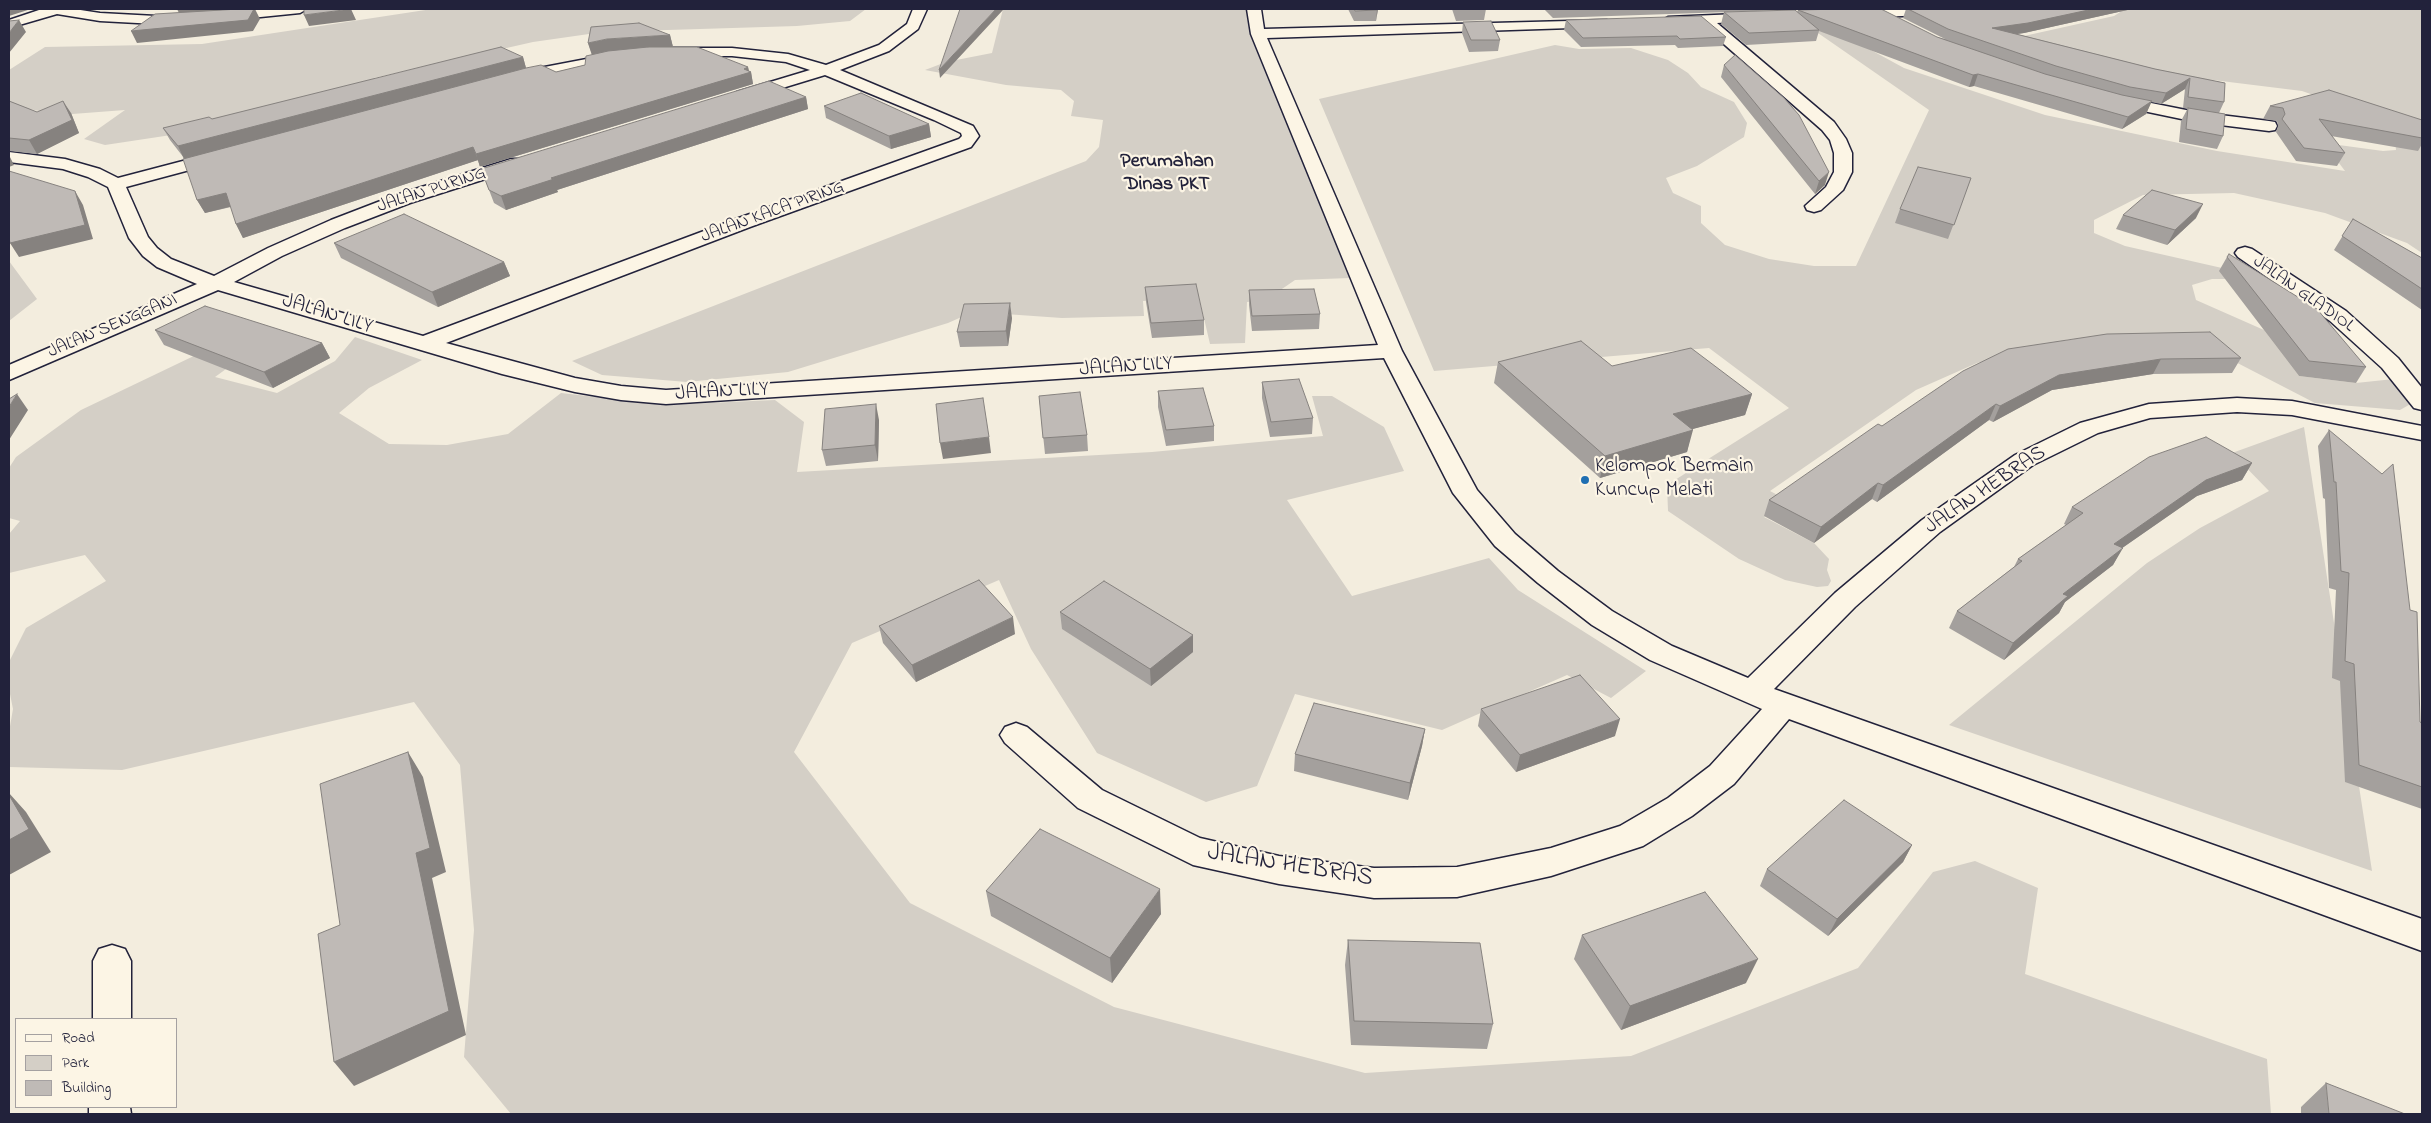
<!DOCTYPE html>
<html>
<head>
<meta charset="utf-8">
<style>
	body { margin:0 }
	#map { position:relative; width:2431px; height:1123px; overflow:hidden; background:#f3edde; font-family:"Indie Flower",sans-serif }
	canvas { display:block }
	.frame { position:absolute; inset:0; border:10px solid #22223b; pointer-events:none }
	.legend { position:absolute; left:15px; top:1018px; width:162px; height:90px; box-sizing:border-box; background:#fcf5e5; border:1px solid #a5a1a1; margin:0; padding:6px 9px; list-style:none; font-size:15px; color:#22223b }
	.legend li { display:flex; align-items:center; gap:10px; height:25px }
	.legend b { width:25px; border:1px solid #a5a1a1 }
</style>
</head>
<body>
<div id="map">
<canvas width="2431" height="1123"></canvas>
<div class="frame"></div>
<ul class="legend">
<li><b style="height:6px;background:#fcf5e5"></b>Road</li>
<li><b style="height:14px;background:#d4cfc6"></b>Park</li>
<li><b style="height:14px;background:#bfbab6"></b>Building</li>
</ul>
</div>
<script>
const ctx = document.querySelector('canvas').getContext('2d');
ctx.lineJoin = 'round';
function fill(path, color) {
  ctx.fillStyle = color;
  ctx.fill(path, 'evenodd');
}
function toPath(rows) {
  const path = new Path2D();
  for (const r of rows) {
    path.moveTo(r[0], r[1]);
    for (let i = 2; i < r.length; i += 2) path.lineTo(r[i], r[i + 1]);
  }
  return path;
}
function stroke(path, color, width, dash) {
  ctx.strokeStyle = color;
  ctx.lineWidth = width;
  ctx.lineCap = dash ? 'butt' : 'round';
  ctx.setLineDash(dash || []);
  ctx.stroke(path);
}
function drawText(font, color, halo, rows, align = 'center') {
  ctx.font = font + ' "Indie Flower",sans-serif';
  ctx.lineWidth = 4.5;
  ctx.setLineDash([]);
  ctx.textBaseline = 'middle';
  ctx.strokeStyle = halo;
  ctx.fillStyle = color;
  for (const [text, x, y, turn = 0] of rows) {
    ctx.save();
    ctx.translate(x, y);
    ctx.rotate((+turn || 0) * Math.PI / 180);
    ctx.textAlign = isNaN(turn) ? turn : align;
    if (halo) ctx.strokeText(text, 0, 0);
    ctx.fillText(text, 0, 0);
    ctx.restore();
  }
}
const green = toPath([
	[432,9,866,9,850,21,797,26,603,32,533,42,374,78,392,87,244,124,105,145,84,139,125,110,59,115,9,105,9,70,45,47,202,44],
	[1003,9,1248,9,1250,34,1350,278,1295,280,1266,300,1247,302,1245,343,1210,344,1199,297,1143,301,1144,316,1062,318,1005,314,966,315,948,323,788,372,687,382,602,375,572,361,1086,161,1099,147,1103,120,1071,116,1074,101,1061,90,1006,85,925,70,946,62,992,53],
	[2125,9,2422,9,2422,253,2407,243,2325,213,2234,193,2143,195,2094,220,2094,233,2125,246,2222,268,2253,268,2273,276,2270,279,2212,279,2192,285,2196,300,2264,330,2299,376,2356,383,2394,379,2414,402,2400,410,2315,403,2189,338,2070,339,1977,363,1916,390,1770,491,1787,500,1764,517,1814,543,1829,559,1827,570,1831,581,1828,586,1817,587,1785,580,1739,559,1668,511,1667,485,1789,408,1709,348,1434,371,1319,99,1555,45,1579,49,1631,48,1668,60,1688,73,1701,87,1734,102,1747,123,1744,137,1697,166,1666,178,1673,193,1701,206,1701,223,1725,245,1769,259,1814,266,1856,266,1929,110,1805,24,1836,31,1904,68,2045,115,2217,151,2345,171,2324,143,2383,151,2396,150,2395,138,2354,109,2302,91,2213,80,2177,79,2015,38,2114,16],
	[9,261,37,299,9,321],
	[246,331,266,340,215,377,277,393,335,361,355,337,422,360,369,388,339,413,389,444,447,445,508,434,561,393,665,405,775,400,804,422,797,472,1152,452,1323,436,1312,396,1332,396,1384,427,1404,471,1287,500,1352,596,1489,558,1518,590,1646,671,1611,698,1567,675,1442,730,1295,694,1257,786,1206,802,1097,753,1031,649,999,580,852,643,794,752,910,903,1114,1007,1365,1073,1631,1056,1858,968,1933,872,1975,861,2038,888,2025,974,2267,1059,2271,1114,511,1114,464,1057,474,930,460,765,414,702,122,770,9,767,9,732,13,709,9,689,9,662,26,628,106,581,85,555,9,573,9,534,20,521,9,518,9,468,16,457,81,410],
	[2304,427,2372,871,1949,725,2147,563,2200,528,2269,491,2232,453]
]);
const minor = toPath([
	[42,9,74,9,100,13,156,16,262,9,307,9,300,13,241,19,156,24,100,21,57,14,9,28,9,20,42,9],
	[913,9,927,9,918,29,889,51,840,70,973,126,979,136,971,147,750,227,446,343,575,378,621,386,666,390,1378,345,1251,34,1247,9,1261,9,1264,29,1607,20,1609,23,1602,27,1267,38,1402,351,1477,490,1515,534,1558,571,1612,611,1672,646,1748,678,1835,593,1922,520,2015,455,2080,423,2149,404,2237,398,2292,401,2422,426,2422,440,2292,415,2237,412,2150,418,2098,433,2033,465,1940,532,1855,607,1774,689,2422,919,2422,951,1789,719,1734,784,1692,816,1643,846,1551,876,1457,897,1374,898,1279,884,1193,865,1078,808,1005,743,1000,735,1005,727,1016,723,1027,727,1102,790,1200,838,1279,856,1374,868,1457,867,1551,848,1620,826,1668,798,1710,766,1762,709,1650,660,1592,625,1538,583,1495,546,1453,493,1384,358,666,404,621,400,575,392,502,374,218,290,9,380,9,365,197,284,157,267,143,256,129,238,108,187,88,177,63,169,9,162,9,152,65,159,100,169,118,178,221,151,227,152,230,156,227,160,126,187,148,237,157,248,171,259,214,276,268,248,331,220,396,195,511,159,523,159,526,163,523,167,410,203,345,228,282,256,234,282,423,336,736,219,959,139,962,136,961,133,934,120,825,75,743,100,735,95,737,92,810,70,786,62,732,56,673,56,666,52,673,48,732,48,788,54,826,65,879,45,907,24,913,9],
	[1880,9,1983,9,1976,13,1853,18,1846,14,1853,10,1880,9],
	[1760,13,1765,14,1767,17,1765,20,1717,23,1834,122,1846,139,1852,153,1852,172,1843,190,1821,210,1814,212,1807,210,1805,206,1826,187,1834,172,1834,153,1830,140,1822,130,1701,24,1668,25,1661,21,1668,17,1760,13],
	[623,52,628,53,630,56,628,59,513,83,505,78,513,73,623,52],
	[2111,95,2196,112,2269,121,2275,122,2277,126,2275,130,2269,131,2196,122,2105,103,2103,100,2111,95],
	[2245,247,2252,249,2346,311,2398,358,2422,388,2422,410,2414,408,2382,368,2330,321,2238,257,2235,253,2238,249,2245,247],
	[112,945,125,949,131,961,131,1019,93,1019,93,961,99,949,112,945],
	[89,1107,130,1107,131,1114,89,1114,89,1107]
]);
const wall = toPath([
	[1348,9,1378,9,1376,21,1354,21],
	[1452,9,1486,9,1484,20,1456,21],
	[1544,9,1815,9,1553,18],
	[1906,9,2132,9,2024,33,2017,34,2155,69,2225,83,2224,102,2219,113,2223,136,2217,149,2179,142,2181,121,2188,108,2183,108,2185,89,2161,104,2151,102,2146,114,2122,129,1974,86,1969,87,1819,31,1816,41,1746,45,1721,24,1724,12,1797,12,1798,10,1937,37,1945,39,1903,18],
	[1566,20,1726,37,1723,46,1678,48,1675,45,1581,47,1564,30],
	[1463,22,1500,40,1498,51,1469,52,1462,33],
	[670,35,673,47,748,67,749,71,751,72,753,84,480,167,478,160,243,238,236,224,231,207,205,213,197,200,184,158,170,140,163,128,212,119,523,57,526,68,556,72,585,65,592,55,588,43],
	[1724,65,1825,185,1815,194,1721,77],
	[806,97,808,109,557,190,558,192,506,210,494,203,481,169],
	[9,101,37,112,71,113,79,133,37,154,9,151],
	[824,106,929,124,931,137,891,149,826,118],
	[2270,106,2422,120,2422,144,2418,151,2331,136,2345,153,2337,166,2296,161,2276,132,2278,126,2277,121,2263,119],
	[1971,178,1948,239,1895,223,1900,209],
	[2123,215,2196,218,2167,245,2116,229],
	[2353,219,2422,258,2422,310,2334,250],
	[334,243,504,262,510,276,438,307,341,258],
	[2227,257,2366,367,2356,383,2299,376,2219,271],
	[1145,287,1204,320,1204,335,1152,338,1146,302],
	[1249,290,1320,314,1319,329,1252,331,1249,305],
	[1012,318,1008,346,960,347,957,332],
	[155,330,322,343,330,358,273,388,164,345],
	[2008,349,2241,358,2232,373,2153,374,2052,390,1993,422,1989,420,1877,502,1872,499,1814,543,1764,516,1769,500,1882,426],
	[1498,362,1612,366,1752,394,1745,415,1692,429,1687,452,1600,478,1494,383],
	[1262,382,1313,418,1312,434,1270,437,1262,398],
	[1158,391,1214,426,1214,441,1166,446,1158,407],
	[1039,396,1087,435,1088,451,1045,454],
	[879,420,878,461,826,466,822,450],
	[2329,430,2420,722,2422,723,2422,809,2345,782,2340,681,2332,678,2336,590,2329,588,2325,499,2323,498,2318,446],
	[2252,463,2242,480,2197,496,2122,548,2113,565,2065,602,2059,613,2004,660,1949,628,1957,611,2014,567,2018,559,2066,525,2064,524,2072,507],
	[1060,612,1193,635,1193,652,1151,686,1062,629],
	[879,626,1015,634,916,682,883,643],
	[1481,709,1615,736,1516,772,1478,726],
	[1425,729,1422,746,1408,800,1294,771,1295,754],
	[1912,845,1903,862,1828,936,1760,886,1767,869],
	[986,891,1161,914,1112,983,991,916],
	[1582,935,1746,983,1621,1030,1574,959],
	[1348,940,1493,1024,1487,1049,1351,1045,1345,965],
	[2326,1083,2329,1114,2301,1114,2301,1107]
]);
const shadedWall = toPath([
	[9,9,31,9,9,16],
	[177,9,241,9,179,13],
	[255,9,260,19,253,31,137,43,131,31],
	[351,9,356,20,309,26,304,15],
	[996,9,1003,9,1003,10,940,78,939,70],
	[1377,9,1378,9,1376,21],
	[2093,9,2132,9,2024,33,1988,38,1992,28],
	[19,20,26,32,9,53,9,33],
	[670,35,673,47,592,55,588,43,607,39],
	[523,57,526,68,184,159,178,146],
	[748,67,749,72,751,72,753,84,480,167,476,154],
	[1978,74,1974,86,1969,87,1973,75],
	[2190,78,2185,89,2161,104,2166,93],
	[806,97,808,109,557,190,558,192,506,210,501,196,551,178],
	[63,101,71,113,79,133,37,154,29,140],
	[2152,101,2146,114,2122,129,2128,117],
	[929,124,931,137,891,149,889,136],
	[473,147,478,160,243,238,236,224],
	[9,155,14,165,9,167],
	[1829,172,1825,185,1815,194,1819,181],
	[75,191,83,205,93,239,19,257,10,243],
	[226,193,233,206,205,213,197,200],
	[2203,204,2196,218,2167,245,2175,230],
	[504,262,510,276,438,307,432,292],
	[1010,303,1012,318,1008,346,1006,331],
	[322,343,330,358,273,388,264,372],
	[2161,359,2153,374,2052,390,1993,422,2000,406,2059,375],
	[17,394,28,410,9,440,9,407],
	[1752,394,1745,415,1667,436,1673,414],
	[876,404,879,420,878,461,875,445],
	[1996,404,1989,420,1877,502,1883,485],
	[1693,430,1687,452,1600,478,1605,456],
	[989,437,991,453,943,459,940,443],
	[2252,463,2242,480,2197,496,2105,560,2114,544,2206,480],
	[1878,483,1872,499,1814,543,1821,527],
	[2123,548,2113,565,2065,602,2059,613,2004,660,2013,643,2063,594],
	[1013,617,1015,634,916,682,912,665],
	[1193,635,1193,652,1151,686,1150,669],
	[1620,719,1615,736,1516,772,1520,755],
	[1425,729,1422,746,1408,800,1410,783],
	[408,752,423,777,446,872,432,878,466,1035,354,1086,334,1062,416,853],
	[9,793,26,812,51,852,9,875],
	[1912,845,1903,862,1828,936,1837,919],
	[1160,889,1161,914,1112,983,1110,958],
	[1758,959,1746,983,1621,1030,1630,1006]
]);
const building = toPath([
	[239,9,254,9,248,20,131,31,155,14,239,9],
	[304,9,351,9,304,15,304,9],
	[960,9,996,9,939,70,960,9],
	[1354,9,1377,9,1377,10,1355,11,1354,9],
	[1842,9,1881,9,1937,37,2045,74,2122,95,2152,101,2128,117,1978,74,1973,75,1798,10,1842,9],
	[1908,9,2093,9,2028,23,1992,28,2155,69,2225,83,2224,102,2188,97,2190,78,2166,93,2130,87,2056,66,1948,29,1908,9],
	[1795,10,1819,30,1749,33,1724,12,1795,10],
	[1701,16,1726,37,1680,39,1677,36,1583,38,1566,20,1701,16],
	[19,20,9,33,9,21,19,20],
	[1491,21,1500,40,1471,40,1463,22,1491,21],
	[639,23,670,35,607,39,588,43,591,27,639,23],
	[501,47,523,57,178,146,163,128,209,117,212,119,501,47],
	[648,47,697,47,748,67,744,69,751,72,476,154,473,147,236,224,226,193,197,200,183,159,526,68,541,65,556,72,585,65,586,56,608,51,648,47],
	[1735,55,1784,98,1799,115,1829,172,1819,181,1724,65,1735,55],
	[769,81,806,97,551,178,554,179,501,196,489,190,481,169,769,81],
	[2329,90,2422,120,2422,138,2319,119,2345,153,2304,148,2282,119,2285,114,2283,108,2270,106,2329,90],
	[861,93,929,124,889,136,824,106,861,93],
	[9,101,37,112,63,101,72,120,29,140,9,138,9,101],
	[2188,108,2225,114,2223,136,2186,129,2188,108],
	[1918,167,1971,178,1954,225,1900,209,1918,167],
	[9,171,75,191,85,225,10,243,9,238,9,171],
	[2152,190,2203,204,2175,230,2123,215,2152,190],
	[404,214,504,262,432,292,334,243,404,214],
	[2353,219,2422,258,2422,289,2342,236,2353,219],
	[2229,254,2317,309,2366,367,2309,361,2227,257,2229,254],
	[1196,284,1204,320,1151,323,1145,287,1196,284],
	[1314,289,1320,314,1252,316,1249,290,1314,289],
	[1010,303,1006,331,957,332,964,304,1010,303],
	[205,306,322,343,264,372,155,330,205,306],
	[2210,332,2241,358,2161,359,2059,375,2000,406,1996,404,1883,485,1878,483,1821,527,1769,500,1878,424,1882,426,1963,371,2008,349,2107,334,2210,332],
	[1581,341,1612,366,1691,348,1752,394,1673,414,1693,430,1605,456,1498,362,1581,341],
	[1299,379,1313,418,1271,422,1262,382,1299,379],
	[1203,388,1214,426,1166,430,1158,391,1203,388],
	[1080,392,1087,435,1043,438,1039,396,1080,392],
	[17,394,9,407,9,399,17,394],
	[983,398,989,437,940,443,936,404,983,398],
	[876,404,875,445,822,450,825,409,876,404],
	[2329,430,2382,474,2393,464,2410,610,2417,612,2420,722,2422,723,2422,787,2359,765,2354,664,2345,661,2349,573,2341,571,2336,482,2334,482,2329,430],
	[2206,437,2252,463,2206,480,2114,544,2123,548,2063,594,2068,596,2013,643,1957,611,2022,561,2018,559,2083,513,2072,507,2149,457,2206,437],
	[979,580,1013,617,912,665,879,626,979,580],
	[1104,581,1193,635,1150,669,1060,612,1104,581],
	[1580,675,1620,719,1520,755,1481,709,1580,675],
	[1314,703,1425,729,1410,783,1295,754,1314,703],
	[408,752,430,848,416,853,449,1011,334,1062,318,934,340,925,320,784,408,752],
	[9,795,29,829,9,840,9,795],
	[1844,800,1912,845,1837,919,1767,869,1844,800],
	[1040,829,1160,889,1110,958,986,891,1040,829],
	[1705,892,1758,959,1630,1006,1582,935,1705,892],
	[1348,940,1480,943,1493,1024,1354,1021,1348,940],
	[2326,1083,2405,1114,2329,1114,2326,1083]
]);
const markers = [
	[1585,480,5,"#1f6fb2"]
];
const farStreetnames = [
	["JALAN PURING",432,191,-18],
	["JALAN KACA PIRING",773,213,-20],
	["JALAN GLADIOL",2303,295,35],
	["JALAN SENGGANI",113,327,-23]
];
const farQuarternames = [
	["Perumahan",1167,163],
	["Dinas PKT",1167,186]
];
const streetNames = [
	["JALAN LILY",327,315,17],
	["JALAN LILY",1126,368,-4],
	["JALAN LILY",722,393,-3],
	["JALAN HEBRAS",1986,491,-34]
];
const poiNames = [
	["Kelompok Bermain",1595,468],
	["Kuncup Melati",1595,492]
];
const nearStreetnames = [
	["JALAN HEBRAS",1290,867,9]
];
fill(green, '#d4cfc6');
stroke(minor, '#22223b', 3);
fill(minor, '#fcf5e5');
fill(wall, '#a4a09d');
fill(shadedWall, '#86827f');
fill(building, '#bfbab6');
stroke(building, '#86827f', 1);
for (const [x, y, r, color] of markers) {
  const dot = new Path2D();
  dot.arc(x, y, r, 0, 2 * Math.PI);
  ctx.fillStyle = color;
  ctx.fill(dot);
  stroke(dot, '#fcf5e5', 2);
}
drawText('18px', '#22223b', '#fcf5e5', farStreetnames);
drawText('bold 20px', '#22223b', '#fcf5e5', farQuarternames);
drawText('21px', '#22223b', '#fcf5e5', streetNames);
drawText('21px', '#22223b', '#fcf5e5', poiNames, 'left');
drawText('25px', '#22223b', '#fcf5e5', nearStreetnames);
</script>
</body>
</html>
